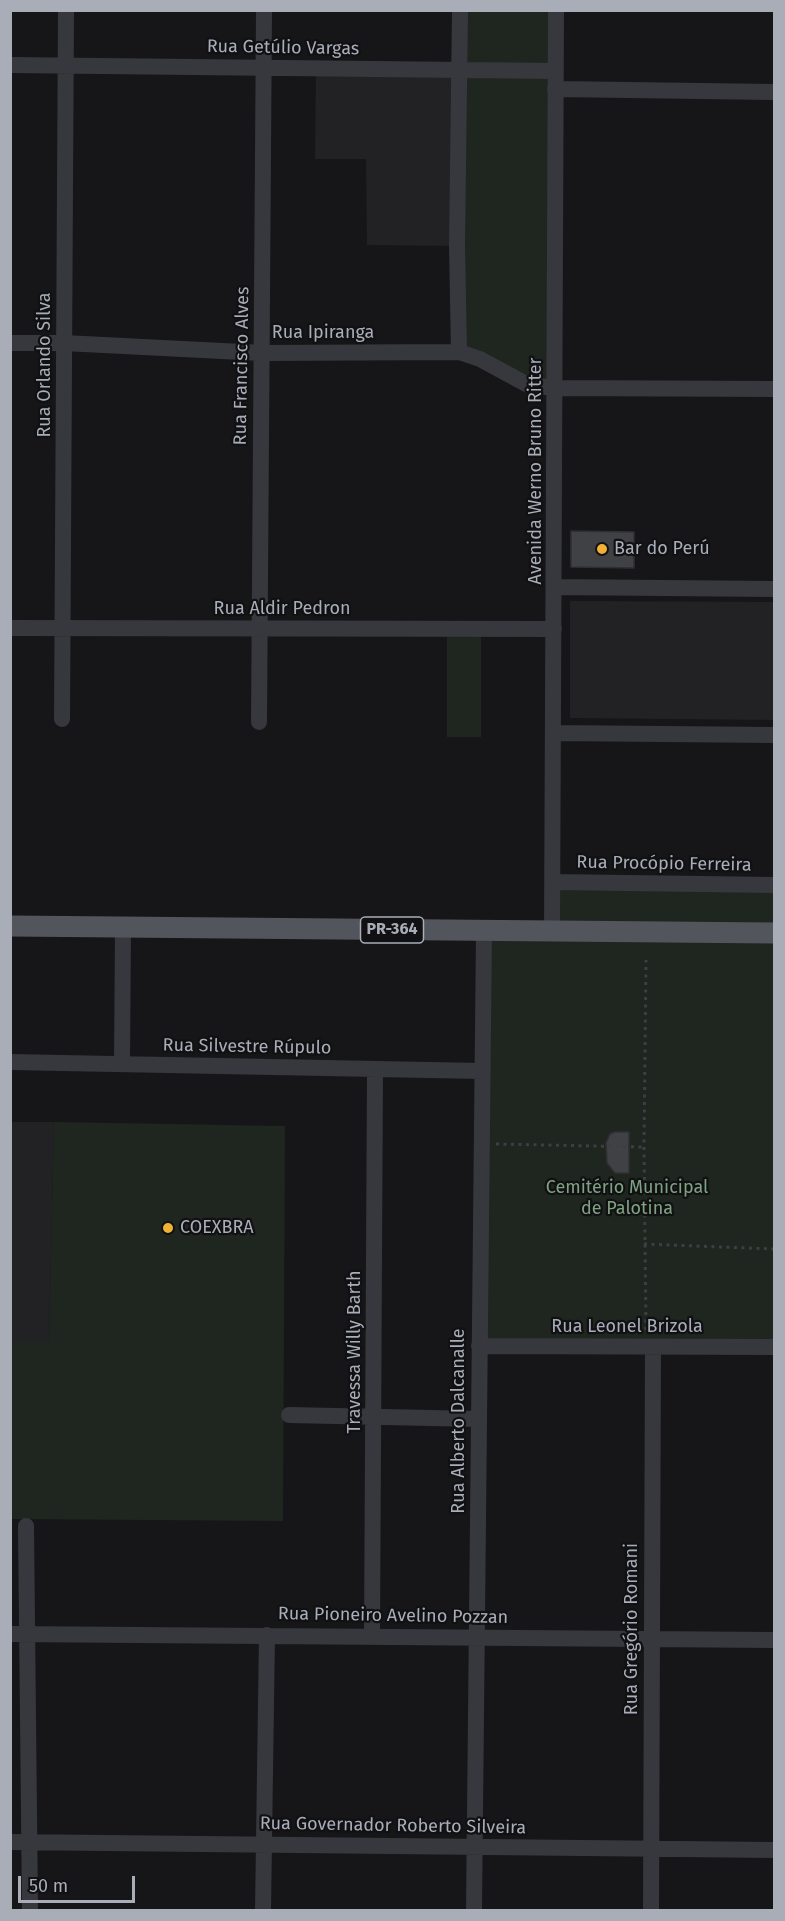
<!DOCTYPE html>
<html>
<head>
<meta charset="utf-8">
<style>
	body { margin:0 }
	#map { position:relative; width:785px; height:1921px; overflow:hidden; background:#161618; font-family:"Fira Sans",sans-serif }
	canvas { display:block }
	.frame { position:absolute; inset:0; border:12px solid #a8adb8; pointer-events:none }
	.scale { position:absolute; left:18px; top:1876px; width:117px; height:27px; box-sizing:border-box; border:3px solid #a8adb8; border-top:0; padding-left:8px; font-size:18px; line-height:21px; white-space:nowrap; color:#a8adb8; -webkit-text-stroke:4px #111113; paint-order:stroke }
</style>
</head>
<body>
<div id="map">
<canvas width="785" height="1921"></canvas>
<div class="frame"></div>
<div class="scale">50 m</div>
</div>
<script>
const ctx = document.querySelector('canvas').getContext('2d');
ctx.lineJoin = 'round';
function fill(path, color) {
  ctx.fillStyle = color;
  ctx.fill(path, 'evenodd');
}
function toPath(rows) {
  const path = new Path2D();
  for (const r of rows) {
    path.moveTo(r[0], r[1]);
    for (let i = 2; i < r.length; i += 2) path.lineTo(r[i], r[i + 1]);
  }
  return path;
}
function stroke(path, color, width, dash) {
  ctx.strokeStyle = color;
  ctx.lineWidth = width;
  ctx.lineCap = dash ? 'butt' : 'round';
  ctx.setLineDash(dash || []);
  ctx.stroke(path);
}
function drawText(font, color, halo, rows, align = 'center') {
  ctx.font = font + ' "Fira Sans",sans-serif';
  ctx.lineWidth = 4.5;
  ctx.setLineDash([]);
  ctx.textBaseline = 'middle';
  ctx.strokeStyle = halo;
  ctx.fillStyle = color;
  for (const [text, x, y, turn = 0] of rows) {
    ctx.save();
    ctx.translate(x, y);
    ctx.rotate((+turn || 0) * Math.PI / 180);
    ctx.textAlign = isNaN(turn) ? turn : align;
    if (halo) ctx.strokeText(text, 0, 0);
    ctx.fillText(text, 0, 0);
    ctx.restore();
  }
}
const built = toPath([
	[316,68,458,70,457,246,367,245,366,159,315,159],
	[570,601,774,602,774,720,570,718],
	[11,1122,54,1122,49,1342,11,1342]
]);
const green = toPath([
	[460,11,556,11,556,388,459,352],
	[447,629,481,629,481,737,447,737],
	[553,882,774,885,774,1347,479,1346,484,931,552,932],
	[54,1122,285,1126,283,1521,11,1519,11,1342,49,1342]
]);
const building = toPath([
	[571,531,634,532,634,568,571,567,571,531],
	[615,1132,629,1132,629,1173,615,1173,607,1163,606,1143,610,1134,615,1132]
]);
const path = toPath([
	[496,1144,644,1147],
	[644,1244,774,1249],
	[646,1330,644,1147,646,960]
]);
const minor = toPath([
	[10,65,556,71],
	[555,89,774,92],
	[10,343,64,343,262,353,459,352,480,359,528,385,556,388,774,389],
	[459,352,457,246,460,10],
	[554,587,774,589],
	[10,628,554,629],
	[62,719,66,10],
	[259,722,264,10],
	[554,733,774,735],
	[553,882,774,885],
	[552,932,556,10],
	[10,1062,482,1071],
	[122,1064,123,928],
	[479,1346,774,1347],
	[289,1415,478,1419],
	[26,1526,30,1910],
	[10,1634,774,1640],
	[372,1636,375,1069],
	[10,1842,774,1850],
	[263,1910,267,1635],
	[474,1910,484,931],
	[651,1910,653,1347]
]);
const major = toPath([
	[10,926,774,933]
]);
const markers = [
	[602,549,6,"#f2b134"],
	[168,1228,6,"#f2b134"]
];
const shields = [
	[392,930,63]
];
const shieldNames = [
	["PR-364",392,930]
];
const streetNames = [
	["Rua Getúlio Vargas",283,48,1],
	["Rua Ipiranga",323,333],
	["Rua Orlando Silva",45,365,-90],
	["Rua Francisco Alves",242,366,-89],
	["Avenida Werno Bruno Ritter",536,471,-90],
	["Rua Aldir Pedron",282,609],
	["Rua Procópio Ferreira",664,864,1],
	["Rua Silvestre Rúpulo",247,1047,1],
	["Rua Leonel Brizola",627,1327],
	["Travessa Willy Barth",355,1352,-90],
	["Rua Alberto Dalcanalle",459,1421,-90],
	["Rua Pioneiro Avelino Pozzan",393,1616,1],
	["Rua Gregório Romani",632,1629,-90],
	["Rua Governador Roberto Silveira",393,1826,1]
];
const poiNames = [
	["Bar do Perú",614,549],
	["COEXBRA",180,1228]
];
const parkNames = [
	["Cemitério Municipal",627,1188],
	["de Palotina",627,1209]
];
fill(built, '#222225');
fill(green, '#1e261f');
fill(building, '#404145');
stroke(building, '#303034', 1.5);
stroke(path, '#3d3f44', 3, [3, 4.5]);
stroke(minor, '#37383d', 16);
stroke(major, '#53555c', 21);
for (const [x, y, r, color] of markers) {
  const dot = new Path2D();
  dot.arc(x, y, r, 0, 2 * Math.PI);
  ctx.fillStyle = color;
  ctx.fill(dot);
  stroke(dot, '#111113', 2);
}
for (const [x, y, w] of shields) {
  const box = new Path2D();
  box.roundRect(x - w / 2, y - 13, w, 26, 4.5);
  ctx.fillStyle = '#111113';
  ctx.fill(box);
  stroke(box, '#a8adb8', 1.5);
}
drawText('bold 16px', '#a8adb8', null, shieldNames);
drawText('18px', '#a8adb8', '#111113', streetNames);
drawText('18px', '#a8adb8', '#111113', poiNames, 'left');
drawText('18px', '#7fa381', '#111113', parkNames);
</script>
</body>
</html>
